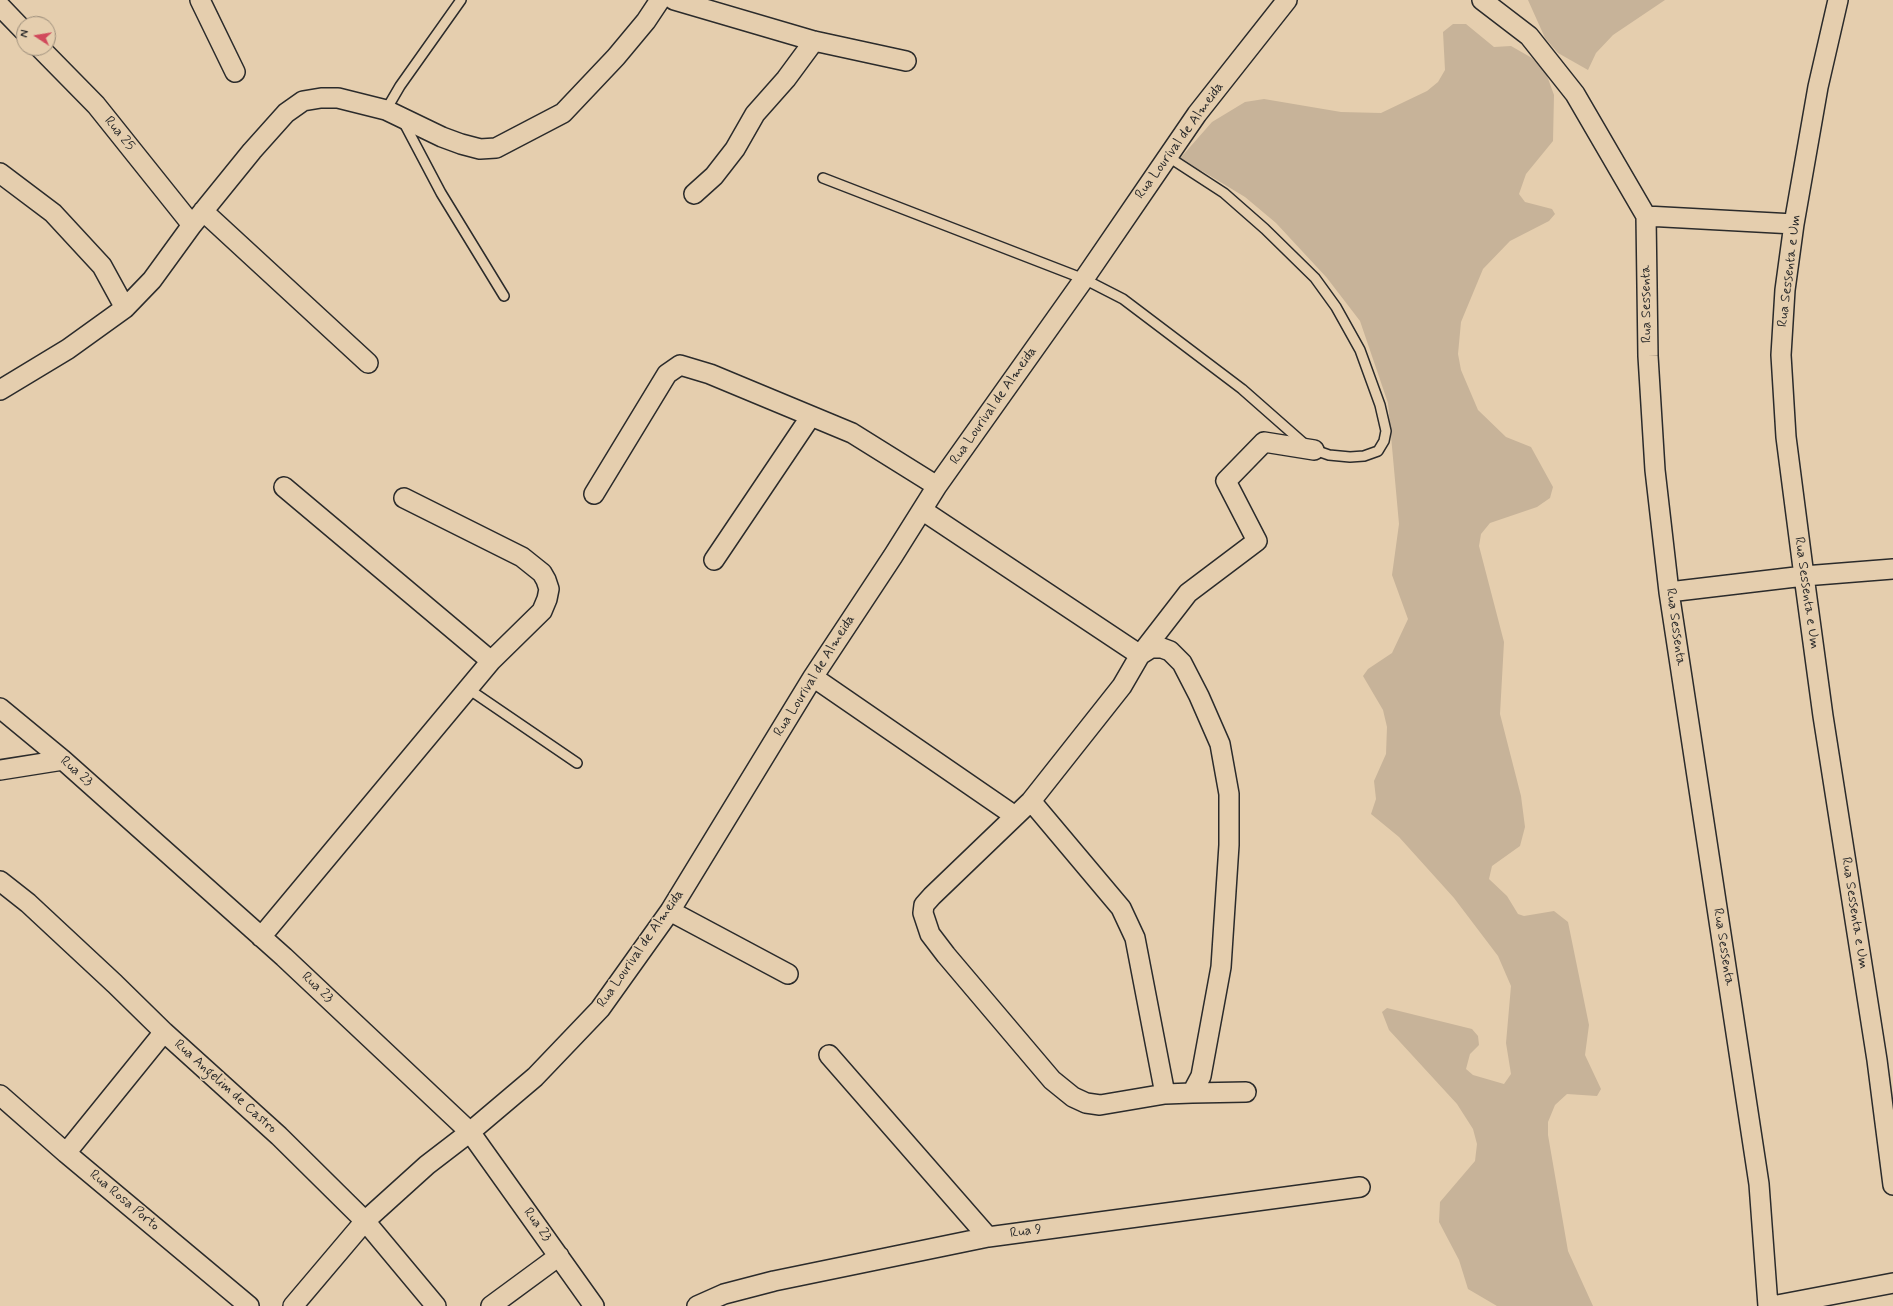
<!DOCTYPE html>
<html>
<head>
<meta charset="utf-8">
<style>
	body { margin:0 }
	#map { position:relative; width:1893px; height:1306px; overflow:hidden; background:#e5ceae; font-family:Mynerve,sans-serif }
	canvas { display:block }
	.north { position:absolute; left:16px; top:16px; width:40px; height:40px; box-sizing:border-box; background:#e5ceae; border:1px solid #9b8d7a; border-radius:50%; rotate:282deg; font-size:11px; font-weight:700; line-height:16px; text-align:center; color:#2b2b2b }
	.north::after { content:''; display:block; margin:auto; width:14px; height:18px; background:#d1495b; clip-path:polygon(50% 0,100% 100%,50% 72%,0 100%) }
</style>
</head>
<body>
<div id="map">
<canvas width="1893" height="1306"></canvas>
<div class="north">N</div>
</div>
<script>
const ctx = document.querySelector('canvas').getContext('2d');
ctx.lineJoin = 'round';
function fill(path, color) {
  ctx.fillStyle = color;
  ctx.fill(path, 'evenodd');
}
function toPath(rows) {
  const path = new Path2D();
  for (const r of rows) {
    path.moveTo(r[0], r[1]);
    for (let i = 2; i < r.length; i += 2) path.lineTo(r[i], r[i + 1]);
  }
  return path;
}
function stroke(path, color, width, dash) {
  ctx.strokeStyle = color;
  ctx.lineWidth = width;
  ctx.lineCap = dash ? 'butt' : 'round';
  ctx.setLineDash(dash || []);
  ctx.stroke(path);
}
function drawText(font, color, halo, rows, align = 'center') {
  ctx.font = font + ' Mynerve,sans-serif';
  ctx.lineWidth = 3;
  ctx.setLineDash([]);
  ctx.textBaseline = 'middle';
  ctx.strokeStyle = halo;
  ctx.fillStyle = color;
  for (const [text, x, y, turn = 0] of rows) {
    ctx.save();
    ctx.translate(x, y);
    ctx.rotate((+turn || 0) * Math.PI / 180);
    ctx.textAlign = isNaN(turn) ? turn : align;
    if (halo) ctx.strokeText(text, 0, 0);
    ctx.fillText(text, 0, 0);
    ctx.restore();
  }
}
const green = toPath([
	[1528,0,1665,0,1613,35,1596,53,1588,70,1558,53,1545,38],
	[1453,24,1466,24,1494,47,1511,46,1532,58,1546,73,1554,95,1553,141,1526,174,1519,194,1525,202,1552,209,1555,214,1549,221,1510,241,1483,269,1461,322,1458,354,1461,370,1478,410,1506,437,1531,447,1553,487,1550,498,1537,507,1490,523,1481,534,1479,546,1504,642,1500,714,1521,796,1525,827,1520,846,1492,866,1489,879,1507,896,1518,914,1524,916,1554,911,1568,922,1589,1025,1585,1055,1601,1089,1597,1096,1567,1094,1555,1105,1548,1122,1548,1135,1568,1251,1593,1306,1497,1306,1468,1289,1459,1260,1439,1222,1440,1202,1475,1161,1477,1144,1473,1129,1457,1104,1389,1030,1382,1012,1387,1008,1472,1029,1478,1036,1479,1045,1470,1054,1466,1069,1473,1075,1504,1084,1511,1074,1506,1043,1511,986,1498,956,1454,898,1399,837,1371,814,1376,799,1374,781,1386,754,1387,727,1383,710,1363,676,1368,669,1392,653,1408,619,1392,575,1399,524,1388,403,1360,321,1327,278,1276,223,1245,197,1202,171,1175,164,1212,122,1245,102,1264,99,1341,112,1381,113,1427,91,1438,82,1445,70,1443,32]
]);
const lane = toPath([
	[386,110,400,86,461,0],
	[403,121,441,193,504,296],
	[823,178,1084,279,1123,299,1242,389,1309,448,1329,455,1350,457,1364,456,1378,451,1384,441,1386,431,1380,405,1360,350,1336,307,1315,278,1265,229,1224,193,1167,156],
	[467,688,577,763]
]);
const street = toPath([
	[200,0,235,72],
	[674,0,814,41,906,61],
	[1482,0,1529,36,1575,94,1646,216,1648,356,1655,470,1669,592,1759,1184,1768,1306],
	[1838,0,1818,87,1794,224,1785,290,1781,355,1786,437,1804,576,1823,716,1877,1060,1893,1185],
	[0,6,24,31],
	[40,48,96,105,192,225],
	[0,173,53,213,102,266,125,308],
	[694,194,714,176,735,149,755,114,786,79,814,41],
	[203,211,368,363],
	[1646,216,1794,224],
	[0,390,68,349,125,308,152,280,192,225,252,151,286,113,303,101,321,98,338,98,386,110,442,137,461,144,480,149,496,148,563,113,616,57,646,21,660,0],
	[284,487,491,661],
	[594,494,667,374,680,365,710,374,852,433,937,486],
	[922,510,1140,655,1188,593,1257,541,1226,481,1264,442,1314,450],
	[714,560,811,416],
	[1669,592,1804,576,1893,569],
	[813,677,1015,816],
	[0,708,63,760,284,957,470,1132,594,1306],
	[0,770,63,760],
	[1031,801,1121,908,1135,938,1165,1094],
	[0,881,28,903,115,984,164,1032,279,1136,365,1221,436,1306],
	[670,911,788,974],
	[261,937,491,661,542,611,547,599,549,589,546,580,542,573,522,557,404,498],
	[829,1055,988,1237],
	[1192,1093,1201,1076,1221,967,1229,845,1229,794,1220,744,1199,696,1182,663,1170,651,1162,648,1151,648,1140,655,1122,686,1031,801,932,896,924,905,923,913,930,934,946,955,1052,1080,1073,1097,1086,1103,1100,1105,1165,1094,1192,1093,1246,1092],
	[0,1095,66,1153,249,1306],
	[66,1153,164,1032],
	[293,1306,365,1221,427,1165,470,1132,535,1077,600,1009,670,911,813,677,893,556,937,486,1084,279,1197,114,1287,0],
	[491,1306,559,1256],
	[697,1306,724,1294,774,1281,988,1237,1360,1187],
	[1772,1306,1893,1283]
]);
const streetNames = [
	["Rua 25",119,134,51],
	["Rua Lourival de Almeida",1180,141,-54],
	["Rua Sessenta e Um",1790,271,-83],
	["Rua Sessenta",1647,304,-91],
	["Rua Lourival de Almeida",994,406,-55],
	["Rua Sessenta e Um",1806,593,82],
	["Rua Sessenta",1675,627,82],
	["Rua Lourival de Almeida",815,676,-58],
	["Rua 23",76,772,41],
	["Rua Sessenta e Um",1854,913,81],
	["Rua Sessenta",1723,947,81],
	["Rua Lourival de Almeida",641,949,-55],
	["Rua 23",317,988,43],
	["Rua Angelim de Castro",225,1087,42],
	["Rua Rosa Porto",124,1201,40],
	["Rua 23",537,1225,54],
	["Rua 9",1026,1232,-8]
];
fill(green, '#c7b399');
stroke(lane, '#2b2b2b', 12);
stroke(street, '#2b2b2b', 22);
stroke(lane, '#e5ceae', 9);
stroke(street, '#e5ceae', 19);
drawText('14px', '#2b2b2b', '#e5ceae', streetNames);
</script>
</body>
</html>
